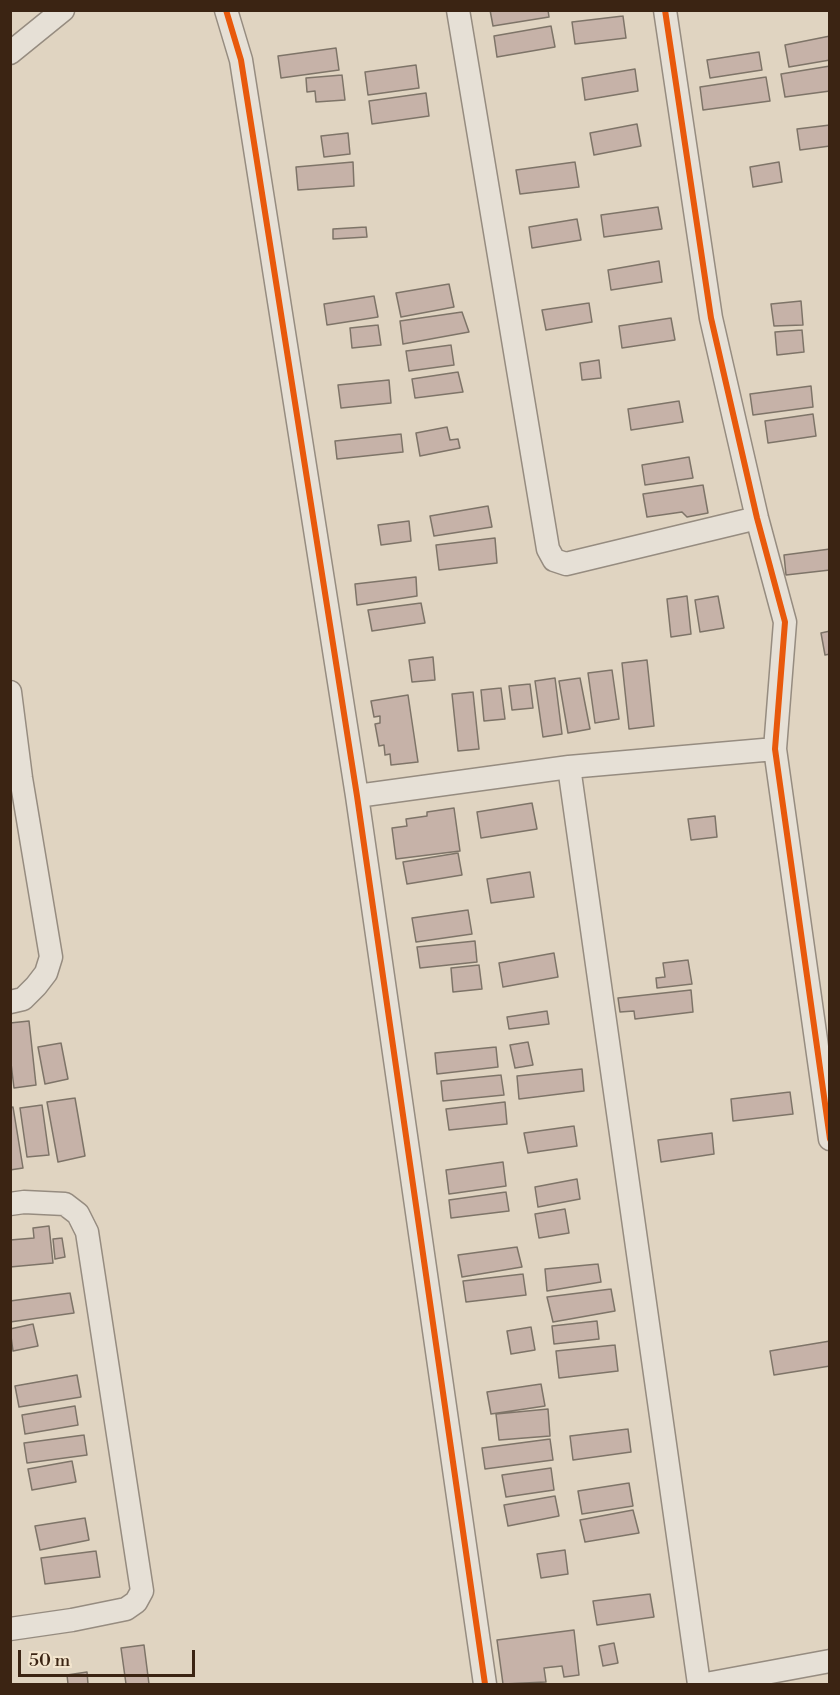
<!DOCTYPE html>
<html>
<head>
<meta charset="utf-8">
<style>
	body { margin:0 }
	#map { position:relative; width:840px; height:1695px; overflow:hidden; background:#e0d4c1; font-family:"Libre Bodoni",serif }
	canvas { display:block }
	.frame { position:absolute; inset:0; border:12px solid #3b2413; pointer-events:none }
	.scale { position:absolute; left:18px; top:1650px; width:177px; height:27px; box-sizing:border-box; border:3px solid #3b2413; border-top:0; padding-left:8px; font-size:18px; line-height:21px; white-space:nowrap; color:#3b2413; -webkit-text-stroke:4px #f3e5ce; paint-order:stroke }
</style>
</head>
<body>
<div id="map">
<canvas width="840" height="1695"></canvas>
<div class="frame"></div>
<div class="scale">50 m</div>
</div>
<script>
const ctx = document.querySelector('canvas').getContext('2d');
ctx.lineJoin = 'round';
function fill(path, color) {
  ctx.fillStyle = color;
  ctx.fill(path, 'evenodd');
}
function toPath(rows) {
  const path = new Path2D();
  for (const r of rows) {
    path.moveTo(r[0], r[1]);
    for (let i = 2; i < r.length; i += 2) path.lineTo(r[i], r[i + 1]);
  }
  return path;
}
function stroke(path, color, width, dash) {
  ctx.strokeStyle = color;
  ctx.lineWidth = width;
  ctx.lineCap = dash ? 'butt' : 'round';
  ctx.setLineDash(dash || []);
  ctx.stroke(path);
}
const building = toPath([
	[490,10,548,10,549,17,493,26,490,10],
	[623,16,626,38,575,44,572,22,623,16],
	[551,26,555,47,497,57,494,36,551,26],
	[830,36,830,60,789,67,785,45,830,36],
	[336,48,339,70,281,78,278,56,336,48],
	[759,52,762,70,710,78,707,60,759,52],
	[416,65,419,88,368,95,365,72,416,65],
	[830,66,830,91,785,97,781,74,830,66],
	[635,69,638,91,585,100,582,78,635,69],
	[342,75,345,100,316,102,315,91,307,92,306,78,342,75],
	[766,77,770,101,703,110,700,87,766,77],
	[426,93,429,116,372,124,369,101,426,93],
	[637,124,641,146,594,155,590,133,637,124],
	[830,125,830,146,800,150,797,129,830,125],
	[348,133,350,154,324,157,321,136,348,133],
	[353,162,354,186,298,190,296,167,353,162],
	[575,162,579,187,520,194,516,170,575,162],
	[779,162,782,182,753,187,750,167,779,162],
	[658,207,662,229,604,237,601,215,658,207],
	[577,219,581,240,532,248,529,227,577,219],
	[366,227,367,237,333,239,333,229,366,227],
	[659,261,662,282,611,290,608,270,659,261],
	[449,284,454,307,401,317,396,293,449,284],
	[374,296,378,317,327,325,324,304,374,296],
	[801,301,803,325,774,326,771,304,801,301],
	[589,303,592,322,546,330,542,310,589,303],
	[462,312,469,332,403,344,400,321,462,312],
	[671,318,675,340,622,348,619,326,671,318],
	[378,325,381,345,352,348,350,328,378,325],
	[802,330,804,352,777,355,775,332,802,330],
	[451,345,454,365,409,371,406,351,451,345],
	[599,360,601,378,582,380,580,363,599,360],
	[458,372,463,392,415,398,412,379,458,372],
	[389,380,391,403,341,408,338,385,389,380],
	[811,386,813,407,753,415,750,394,811,386],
	[679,401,683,422,631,430,628,409,679,401],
	[813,414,816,436,768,443,765,421,813,414],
	[447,427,450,440,458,439,460,448,420,456,416,433,447,427],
	[401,434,403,452,337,459,335,441,401,434],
	[689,457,693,478,645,485,642,465,689,457],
	[703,485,708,513,687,517,682,512,647,517,643,494,703,485],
	[488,506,492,527,434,536,430,516,488,506],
	[409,521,411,541,381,545,378,525,409,521],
	[495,538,497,563,439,570,436,545,495,538],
	[830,549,830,570,786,575,784,555,830,549],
	[416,577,417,596,357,605,355,584,416,577],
	[687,596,691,634,671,637,667,599,687,596],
	[718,596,724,628,700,632,695,600,718,596],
	[421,603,425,623,372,631,368,610,421,603],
	[830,631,830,654,825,655,821,633,830,631],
	[433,657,435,680,412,682,409,660,433,657],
	[647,660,654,726,629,729,622,663,647,660],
	[612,670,619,719,595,723,588,673,612,670],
	[555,678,562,734,543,737,535,681,555,678],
	[580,678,590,729,568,733,559,681,580,678],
	[530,684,533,708,512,710,509,686,530,684],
	[501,688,505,719,484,721,481,690,501,688],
	[473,692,479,749,458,751,452,694,473,692],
	[408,695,418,762,391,765,390,754,385,755,384,745,379,746,375,724,380,723,380,716,374,717,371,701,408,695],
	[532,803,537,829,481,838,477,812,532,803],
	[454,808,460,851,396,859,392,828,407,826,406,819,427,816,427,812,454,808],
	[715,816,717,837,691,840,688,819,715,816],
	[458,853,462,875,407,884,403,862,458,853],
	[530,872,534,897,491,903,487,879,530,872],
	[468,910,472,934,416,942,412,918,468,910],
	[475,941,477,962,420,968,417,947,475,941],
	[554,953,558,977,503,987,499,963,554,953],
	[688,960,692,984,657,988,656,978,665,977,663,963,688,960],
	[479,965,482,989,453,992,451,968,479,965],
	[691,990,693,1012,635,1019,634,1011,620,1012,618,998,691,990],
	[547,1011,549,1024,509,1029,507,1017,547,1011],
	[29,1021,36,1085,14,1088,10,1055,10,1023,29,1021],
	[528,1042,533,1065,515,1068,510,1045,528,1042],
	[61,1043,68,1079,45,1084,38,1047,61,1043],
	[496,1047,498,1067,437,1074,435,1053,496,1047],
	[582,1069,584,1091,519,1099,517,1076,582,1069],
	[501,1075,504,1095,443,1101,441,1081,501,1075],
	[790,1092,793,1114,733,1121,731,1099,790,1092],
	[75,1098,85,1156,58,1162,47,1102,75,1098],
	[505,1102,507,1124,449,1130,446,1109,505,1102],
	[42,1105,49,1155,27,1157,20,1108,42,1105],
	[13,1107,23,1168,10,1170,10,1108,13,1107],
	[574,1126,577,1146,528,1153,524,1133,574,1126],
	[712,1133,714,1154,661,1162,658,1140,712,1133],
	[503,1162,506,1186,449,1194,446,1170,503,1162],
	[577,1179,580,1199,538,1207,535,1187,577,1179],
	[506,1192,509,1211,451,1218,449,1200,506,1192],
	[565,1209,569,1233,539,1238,535,1214,565,1209],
	[49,1226,53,1263,10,1267,10,1240,34,1238,33,1228,49,1226],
	[62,1238,65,1257,55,1259,53,1239,62,1238],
	[517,1247,522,1267,462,1277,458,1255,517,1247],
	[598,1264,601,1282,547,1291,545,1269,598,1264],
	[523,1274,526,1295,466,1302,463,1281,523,1274],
	[611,1289,615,1311,553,1322,547,1297,611,1289],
	[70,1293,74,1313,10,1322,10,1301,70,1293],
	[597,1321,599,1339,554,1344,552,1326,597,1321],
	[33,1324,38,1346,13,1351,10,1329,33,1324],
	[531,1327,535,1350,511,1354,507,1331,531,1327],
	[830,1341,830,1366,774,1375,770,1351,830,1341],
	[615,1345,618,1371,559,1378,556,1351,615,1345],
	[77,1375,81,1397,19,1407,15,1386,77,1375],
	[541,1384,545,1406,491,1414,487,1392,541,1384],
	[75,1406,78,1425,25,1434,22,1415,75,1406],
	[548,1409,550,1436,499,1440,496,1414,548,1409],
	[628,1429,631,1452,573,1460,570,1436,628,1429],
	[84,1435,87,1455,27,1463,24,1443,84,1435],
	[550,1439,553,1460,485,1469,482,1448,550,1439],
	[72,1461,76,1482,32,1490,28,1469,72,1461],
	[551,1468,554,1490,506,1497,502,1475,551,1468],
	[629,1483,633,1506,582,1514,578,1491,629,1483],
	[555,1496,559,1516,508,1526,504,1505,555,1496],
	[633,1510,639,1533,585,1542,580,1520,633,1510],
	[85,1518,89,1540,40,1550,35,1526,85,1518],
	[565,1550,568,1574,541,1578,537,1554,565,1550],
	[96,1551,100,1577,45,1584,41,1558,96,1551],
	[650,1594,654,1617,597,1625,593,1601,650,1594],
	[574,1630,579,1675,564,1677,562,1666,544,1668,546,1682,503,1684,497,1640,574,1630],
	[614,1643,618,1663,603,1666,599,1646,614,1643],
	[144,1645,149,1684,126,1684,121,1648,144,1645],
	[87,1672,88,1684,68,1684,67,1675,87,1672]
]);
const street = toPath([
	[226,10,241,60,357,796,485,1684],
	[458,10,548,549,554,560,566,564,757,518],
	[665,10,711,318,757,518,785,622,775,749,830,1139],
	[10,53,63,10],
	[10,692,21,778,51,957,46,973,36,986,23,999,10,1002],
	[569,767,775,749],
	[357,796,569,767,699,1684],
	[10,1204,24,1202,65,1204,78,1214,87,1232,142,1591,136,1602,126,1609,72,1620,10,1629],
	[706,1684,830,1661]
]);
const cycleway = toPath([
	[226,10,241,60,357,796,485,1684],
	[665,10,711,318,757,518,785,622,775,749,830,1139]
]);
fill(building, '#c6b2a8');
stroke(building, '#7e7468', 1.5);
stroke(street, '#968c80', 25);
stroke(street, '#e6e0d6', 22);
stroke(cycleway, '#e8590c', 6);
</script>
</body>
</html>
